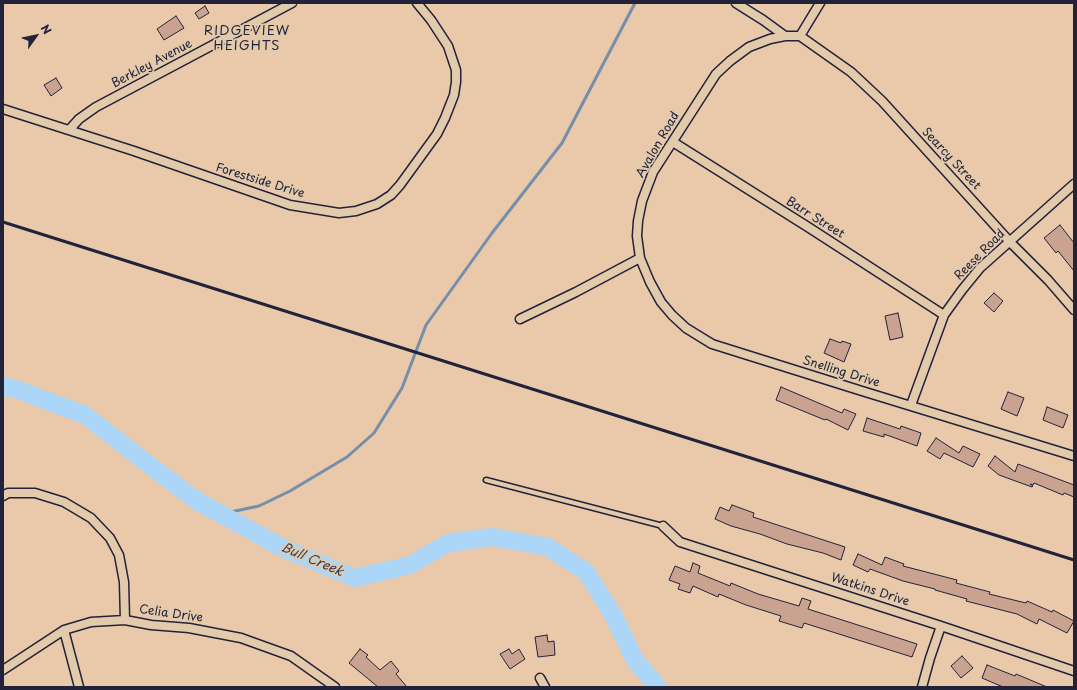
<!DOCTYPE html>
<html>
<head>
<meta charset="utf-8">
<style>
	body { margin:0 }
	#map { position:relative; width:1077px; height:690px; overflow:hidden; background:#e9c9aa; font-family:"Playpen Sans",sans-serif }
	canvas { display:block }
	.frame { position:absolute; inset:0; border:4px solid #22223b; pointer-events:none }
	.north { position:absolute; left:16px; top:16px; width:40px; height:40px; -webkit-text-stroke:3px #e3caab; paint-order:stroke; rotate:57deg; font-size:11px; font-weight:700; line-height:16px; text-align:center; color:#22223b }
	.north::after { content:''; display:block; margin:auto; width:14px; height:18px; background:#22223b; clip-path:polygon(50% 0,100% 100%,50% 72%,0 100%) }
</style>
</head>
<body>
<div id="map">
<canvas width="1077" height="690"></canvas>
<div class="frame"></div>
<div class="north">N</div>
</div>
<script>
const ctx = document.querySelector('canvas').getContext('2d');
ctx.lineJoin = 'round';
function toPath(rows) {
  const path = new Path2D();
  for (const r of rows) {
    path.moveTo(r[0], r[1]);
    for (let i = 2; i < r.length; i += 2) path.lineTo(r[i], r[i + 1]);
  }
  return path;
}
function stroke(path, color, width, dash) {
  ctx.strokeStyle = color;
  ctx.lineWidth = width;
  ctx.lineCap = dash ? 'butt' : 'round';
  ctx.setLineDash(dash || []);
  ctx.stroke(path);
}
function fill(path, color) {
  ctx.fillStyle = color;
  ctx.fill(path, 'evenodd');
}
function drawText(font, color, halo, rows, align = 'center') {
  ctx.font = font + ' "Playpen Sans",sans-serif';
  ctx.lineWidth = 3.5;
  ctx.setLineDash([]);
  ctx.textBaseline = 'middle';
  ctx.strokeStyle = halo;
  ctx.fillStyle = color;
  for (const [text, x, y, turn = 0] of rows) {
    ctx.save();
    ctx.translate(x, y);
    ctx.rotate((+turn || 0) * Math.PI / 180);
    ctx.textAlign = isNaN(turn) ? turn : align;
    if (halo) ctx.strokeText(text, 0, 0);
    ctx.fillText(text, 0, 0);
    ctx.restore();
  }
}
const stream = toPath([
	[221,514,259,506,290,491,347,457,374,433,402,388,426,325,492,233,562,143,635,3]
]);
const river = toPath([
	[3,387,13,388,85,415,144,461,197,501,283,548,355,578,410,565,448,543,492,537,548,547,586,572,612,613,635,660,658,687]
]);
const building = toPath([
	[205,6,209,13,199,19,195,13,205,6],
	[176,16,184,28,164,40,157,29,176,16],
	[56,78,62,88,51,96,44,85,56,78],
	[1060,225,1074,243,1074,271,1058,251,1056,253,1044,238,1060,225],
	[994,293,1003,301,994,312,984,303,994,293],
	[898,313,903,337,890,340,885,316,898,313],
	[830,339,841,343,842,341,851,344,844,362,824,353,830,339],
	[781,387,842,413,844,409,856,414,848,430,826,419,825,420,776,400,781,387],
	[1008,392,1024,398,1017,416,1001,409,1008,392],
	[1047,407,1068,415,1063,428,1043,420,1047,407],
	[867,418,900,429,901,426,921,433,917,446,884,434,884,437,863,431,867,418],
	[936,438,959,453,963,446,980,454,973,467,944,453,940,459,927,451,936,438],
	[995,456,1015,472,1018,464,1074,485,1074,497,1064,493,1063,495,1034,483,1033,485,1030,484,1033,486,1032,487,999,475,988,466,995,456],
	[732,505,754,513,753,517,845,547,841,560,823,553,787,544,760,534,731,526,715,519,720,507,729,511,732,505],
	[858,554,882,565,885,557,904,564,903,566,957,580,956,583,990,592,989,594,1026,603,1027,601,1052,612,1053,610,1074,621,1067,633,1039,619,1037,624,1017,614,966,601,967,599,935,590,935,589,903,581,870,569,868,572,853,565,858,554],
	[693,563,700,566,698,573,730,586,731,583,758,594,799,606,802,598,811,601,808,609,917,644,912,657,804,623,802,628,779,621,781,616,746,605,719,594,718,597,693,586,690,593,678,589,680,584,669,580,675,566,690,572,693,563],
	[547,635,548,642,554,641,555,655,538,657,535,637,547,635],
	[360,649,368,655,366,657,380,670,391,661,399,671,396,674,407,687,378,687,349,663,360,649],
	[509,649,512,654,519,649,525,659,510,669,500,654,509,649],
	[962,656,973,668,961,678,951,666,962,656],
	[987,665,1015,676,1016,674,1047,687,1003,687,982,678,987,665]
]);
const lane = toPath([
	[486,480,663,526]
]);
const street = toPath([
	[736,3,763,20,785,36],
	[820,3,800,36,785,36,770,39,749,47,730,61,716,74,653,172,642,201,638,221,637,236,640,258,650,282,661,302,672,315,686,328,712,344,862,391,1074,456],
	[800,36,851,72,882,101,1010,242,1048,280,1074,310],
	[3,109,134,151,290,205,339,213,356,211,377,204,391,195,400,185,437,134,445,118,454,95,456,82,456,70,448,46,431,20,417,3],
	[70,129,79,119,96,107,292,3],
	[673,142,808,227,944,315],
	[520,319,576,292,640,258],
	[911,405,944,315,962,290,980,268,1074,184],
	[3,496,8,493,35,493,64,502,91,518,110,538,119,555,124,582,125,620],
	[663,526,680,542,941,626,1074,671],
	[64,630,79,687],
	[3,670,64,630,91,622,125,620,151,625,189,628,241,638,291,656,335,687],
	[540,678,545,687],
	[922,687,930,658,941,626]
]);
const rail = toPath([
	[3,222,1074,560]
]);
const streetNames = [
	["Berkley Avenue",152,64,-28],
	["Avalon Road",658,145,-60],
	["Searcy Street",951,159,47],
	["Forestside Drive",260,181,17],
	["Barr Street",815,218,32],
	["Reese Road",980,255,-45],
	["Snelling Drive",841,372,17],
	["Watkins Drive",870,590,18],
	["Celia Drive",171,614,8]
];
const neighbourhoodNames = [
	["RIDGEVIEW",247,31],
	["HEIGHTS",247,46]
];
const waterNames = [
	["Bull Creek",312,560,23]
];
stroke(stream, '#748eac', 3);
stroke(river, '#abd6f7', 18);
fill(building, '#c9a390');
stroke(building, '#22223b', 1);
stroke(lane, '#22223b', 7);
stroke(street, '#22223b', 11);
stroke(lane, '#e3caab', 4);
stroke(street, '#e3caab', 8);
stroke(rail, '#22223b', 3);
drawText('12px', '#22223b', '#e3caab', streetNames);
ctx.letterSpacing = '1px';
drawText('13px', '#22223b', '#e3caab', neighbourhoodNames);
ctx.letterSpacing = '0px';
drawText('italic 13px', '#373d57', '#e3caab', waterNames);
</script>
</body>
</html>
